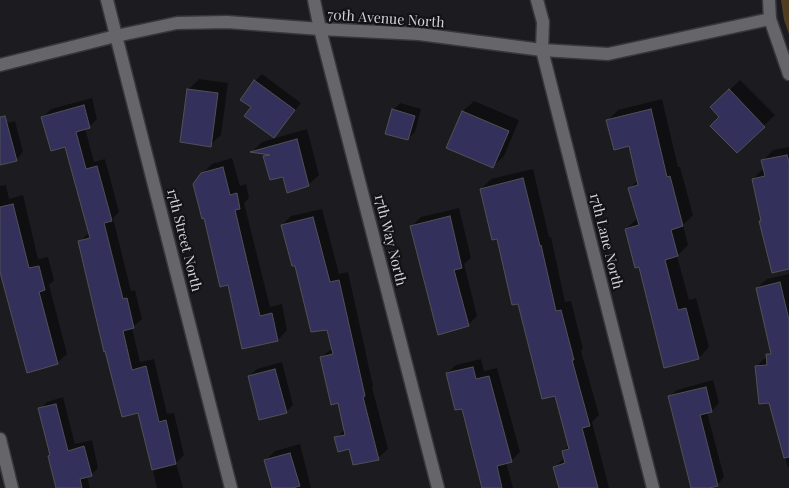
<!DOCTYPE html>
<html>
<head>
<meta charset="utf-8">
<style>
	body { margin:0 }
	canvas { display:block; background:#1c1c20 }
</style>
</head>
<body>
<canvas width="789" height="488"></canvas>
<script>
const ctx = document.querySelector('canvas').getContext('2d');
ctx.lineJoin = 'round';
function fill(path, color) {
  ctx.fillStyle = color;
  ctx.fill(path, 'evenodd');
}
function toPath(rows) {
  const path = new Path2D();
  for (const r of rows) {
    path.moveTo(r[0], r[1]);
    for (let i = 2; i < r.length; i += 2) path.lineTo(r[i], r[i + 1]);
  }
  return path;
}
function stroke(path, color, width, dash) {
  ctx.strokeStyle = color;
  ctx.lineWidth = width;
  ctx.lineCap = dash ? 'butt' : 'round';
  ctx.setLineDash(dash || []);
  ctx.stroke(path);
}
function drawText(font, color, halo, rows, align = 'center') {
  ctx.font = font + ' "Playfair Display",serif';
  ctx.lineWidth = 4.5;
  ctx.setLineDash([]);
  ctx.textBaseline = 'middle';
  ctx.strokeStyle = halo;
  ctx.fillStyle = color;
  for (const [text, x, y, turn = 0] of rows) {
    ctx.save();
    ctx.translate(x, y);
    ctx.rotate((+turn || 0) * Math.PI / 180);
    ctx.textAlign = isNaN(turn) ? turn : align;
    if (halo) ctx.strokeText(text, 0, 0);
    ctx.fillText(text, 0, 0);
    ctx.restore();
  }
}
const green = toPath([
	[781,0,789,0,789,34,784,20]
]);
const shadow = toPath([
	[262,74,301,103,274,137,253,107,255,81],
	[199,79,228,83,221,135,210,145,188,90],
	[740,80,775,115,737,152,721,117,712,107],
	[92,98,97,119,89,127,85,128,94,162,105,159,119,212,113,218,131,291,135,290,142,319,132,328,140,362,154,359,167,414,174,413,184,455,176,463,183,488,157,488,139,411,79,242,89,233,66,145,43,117,51,109],
	[662,99,678,167,680,167,693,215,683,225,688,245,677,256,689,300,696,298,709,347,699,358,639,265,626,229,638,218,630,188,638,180,630,144,608,120,618,110],
	[474,101,519,120,504,156,493,166,448,147,463,111],
	[400,103,421,109,415,132,408,139,393,110],
	[15,121,23,152,16,160,0,164,0,125],
	[307,129,319,175,308,185,284,175,265,157,268,153,253,151,262,142],
	[789,147,789,268,753,179,764,168,763,161,773,150],
	[232,158,240,186,246,184,249,198,244,203,270,307,282,304,287,330,278,340,243,347,202,174,212,164],
	[533,169,549,237,551,237,565,302,571,301,583,349,581,351,599,415,592,422,609,488,560,488,555,467,565,457,563,451,569,445,556,394,519,302,481,189,491,179],
	[6,185,9,199,23,195,38,259,48,257,54,280,49,285,67,354,57,363,0,263,0,186],
	[459,208,471,258,464,264,477,316,468,325,412,226,421,217],
	[322,209,339,274,348,272,373,386,372,387,388,449,378,458,350,448,336,438,345,429,339,401,321,357,333,348,328,329,295,264,282,225,291,216],
	[789,274,789,467,788,468,770,402,756,367,765,358,768,357,767,355,771,351,757,288,767,279],
	[481,359,484,371,497,368,520,452,511,461,506,462,513,488,483,488,462,407,447,373,456,365],
	[282,362,293,405,286,412,249,376,257,369],
	[713,380,719,403,712,411,707,412,724,477,717,485,704,488,692,488,669,397,677,390],
	[63,397,75,444,92,440,98,468,91,475,87,476,90,488,58,488,51,454,40,409,47,402],
	[300,444,311,488,273,488,265,461,275,451]
]);
const building = toPath([
	[254,80,295,110,274,138,244,116,251,107,240,100,254,80],
	[187,89,218,93,211,147,180,142,187,89],
	[729,89,765,127,737,153,710,126,719,117,710,107,729,89],
	[84,105,90,128,76,132,86,169,97,166,112,221,104,223,123,299,127,298,134,328,123,331,132,370,146,366,159,422,166,420,176,464,152,470,138,413,122,417,105,351,104,352,78,241,90,238,65,147,51,151,41,117,84,105],
	[392,109,415,116,408,140,385,134,392,109],
	[651,109,667,177,670,176,683,226,671,230,678,256,665,260,678,310,686,308,699,359,664,368,639,267,635,268,625,229,639,225,628,188,638,185,629,146,614,150,606,120,651,109],
	[462,111,509,131,493,168,446,148,462,111],
	[5,116,17,161,0,165,0,117,5,116],
	[297,139,309,186,287,193,283,177,270,180,263,156,270,155,250,152,297,139],
	[787,155,789,162,789,269,772,273,759,221,761,221,752,179,765,176,761,160,787,155],
	[223,167,230,195,237,193,240,209,235,210,260,316,272,313,278,341,242,349,228,285,220,287,204,218,202,219,193,184,201,173,223,167],
	[523,178,540,246,541,245,556,311,561,310,574,360,572,360,590,426,582,428,598,488,559,488,553,467,565,463,562,451,569,449,555,396,542,399,518,304,512,305,497,239,492,240,480,189,523,178],
	[13,204,29,268,39,266,45,290,39,292,58,364,27,373,0,272,0,207,13,204],
	[450,216,462,268,454,270,469,326,438,335,410,226,450,216],
	[313,217,330,282,339,280,365,396,363,397,379,460,353,465,349,449,338,452,334,437,345,435,338,403,331,405,320,357,333,354,327,330,311,332,295,266,292,266,281,225,313,217],
	[780,282,789,320,789,457,784,458,769,403,759,404,755,366,767,365,766,354,771,354,756,288,780,282],
	[473,367,476,379,489,376,512,462,497,466,502,488,482,488,462,409,455,410,446,373,473,367],
	[275,369,287,413,259,420,248,376,275,369],
	[706,387,712,412,700,415,718,486,709,488,691,488,668,396,706,387],
	[56,404,68,451,84,446,92,476,80,479,82,488,56,488,48,456,50,455,38,408,56,404],
	[290,453,300,486,292,488,272,488,264,460,290,453]
]);
const minor = toPath([
	[107,0,231,488],
	[314,0,320,29,438,488],
	[537,0,543,22,542,50,653,488],
	[769,0,770,19,789,74]
]);
const tertiary = toPath([
	[0,65,116,36,177,23,227,22,320,29,419,34,542,50,608,54,770,19],
	[0,439,12,488]
]);
const streetNames = [
	["70th Avenue North",386,19,4],
	["17th Street North",184,240,76],
	["17th Way North",390,240,76],
	["17th Lane North",606,241,76]
];
fill(green, '#4f3e22');
fill(shadow, '#0007');
fill(building, '#33315b');
stroke(building, '#505055', 1);
stroke(minor, '#38383b', 15);
stroke(tertiary, '#38383b', 15);
stroke(minor, '#65656a', 12);
stroke(tertiary, '#65656a', 12);
drawText('14px', '#d4d5d7', '#131317', streetNames);
</script>
</body>
</html>
